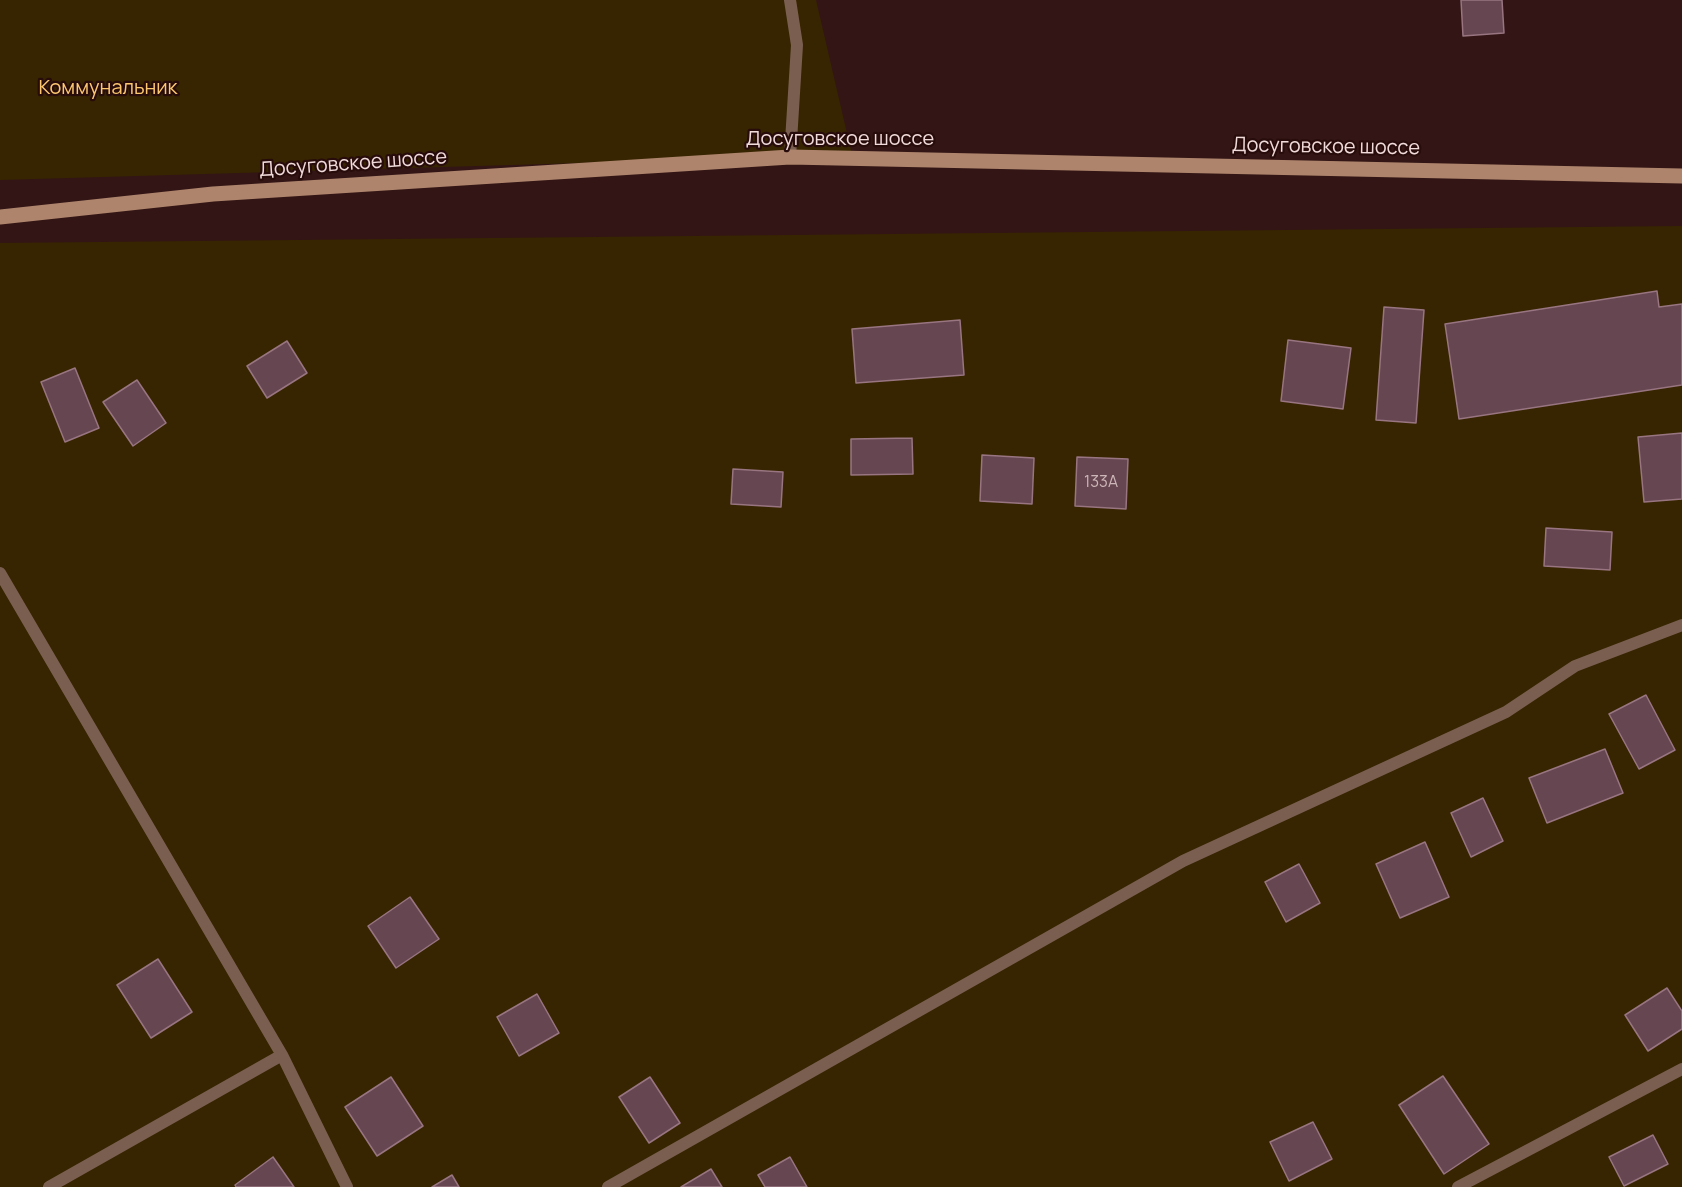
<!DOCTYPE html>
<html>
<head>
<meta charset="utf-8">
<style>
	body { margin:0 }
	canvas { display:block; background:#321514 }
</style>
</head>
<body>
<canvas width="1682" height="1187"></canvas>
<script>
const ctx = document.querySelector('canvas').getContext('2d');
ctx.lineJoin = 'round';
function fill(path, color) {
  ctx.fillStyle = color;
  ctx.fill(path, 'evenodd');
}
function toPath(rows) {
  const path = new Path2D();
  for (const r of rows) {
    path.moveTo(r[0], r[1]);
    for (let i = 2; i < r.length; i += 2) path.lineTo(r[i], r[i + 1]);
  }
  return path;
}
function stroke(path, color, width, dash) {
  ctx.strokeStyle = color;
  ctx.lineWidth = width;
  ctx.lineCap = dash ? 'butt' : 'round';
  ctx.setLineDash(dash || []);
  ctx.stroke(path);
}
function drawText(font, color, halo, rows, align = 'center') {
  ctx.font = font + ' Manrope,sans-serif';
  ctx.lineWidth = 4.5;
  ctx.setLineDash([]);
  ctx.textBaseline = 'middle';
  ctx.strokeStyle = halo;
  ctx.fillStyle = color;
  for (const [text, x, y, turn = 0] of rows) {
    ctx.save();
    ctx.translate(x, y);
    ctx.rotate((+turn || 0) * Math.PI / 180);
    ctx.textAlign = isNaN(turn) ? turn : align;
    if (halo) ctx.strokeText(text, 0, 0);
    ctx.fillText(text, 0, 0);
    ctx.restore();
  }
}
const green = toPath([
	[0,0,816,0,852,155,0,180],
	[1682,226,1682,1187,0,1187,0,243]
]);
const building = toPath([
	[1461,0,1502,0,1504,33,1463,36,1461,0],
	[1657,291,1659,307,1682,304,1682,385,1459,419,1445,324,1657,291],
	[1384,307,1424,310,1416,423,1376,420,1384,307],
	[960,320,964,375,856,383,852,329,960,320],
	[1288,340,1351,348,1343,409,1281,401,1288,340],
	[287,341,307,373,267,398,247,366,287,341],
	[75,368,99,428,65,442,41,382,75,368],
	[137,380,166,423,133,446,103,402,137,380],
	[1682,433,1682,499,1644,502,1638,437,1682,433],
	[912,438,913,474,851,475,851,439,912,438],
	[982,455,1034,458,1032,504,980,501,982,455],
	[1077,457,1128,459,1126,509,1075,506,1077,457],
	[733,469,783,472,781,507,731,504,733,469],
	[1546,528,1612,532,1610,570,1544,566,1546,528],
	[1646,695,1675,750,1639,769,1609,714,1646,695],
	[1605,749,1623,793,1547,823,1529,778,1605,749],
	[1483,798,1503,841,1471,857,1451,813,1483,798],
	[1425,842,1449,897,1400,918,1376,864,1425,842],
	[1299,864,1320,903,1286,922,1265,882,1299,864],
	[410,897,439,939,396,968,368,926,410,897],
	[158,959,192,1012,151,1038,117,985,158,959],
	[1667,988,1682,1011,1682,1029,1648,1051,1625,1015,1667,988],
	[537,994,559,1033,519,1056,497,1017,537,994],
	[1443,1076,1489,1144,1444,1174,1399,1105,1443,1076],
	[391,1077,423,1126,377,1156,345,1107,391,1077],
	[650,1077,680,1123,649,1143,619,1097,650,1077],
	[1313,1122,1332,1159,1289,1181,1270,1142,1313,1122],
	[1653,1135,1668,1164,1624,1186,1609,1157,1653,1135],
	[273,1157,294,1187,236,1187,235,1185,273,1157],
	[790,1157,807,1187,765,1187,758,1175,790,1157],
	[711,1169,722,1187,681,1187,711,1169],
	[452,1175,459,1187,432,1187,452,1175]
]);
const lane = toPath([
	[790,0,797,45,790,157],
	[0,573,282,1055,347,1187],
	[49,1187,282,1055],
	[608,1187,1183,861,1506,712,1575,666,1682,625],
	[1458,1187,1682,1069]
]);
const secondary = toPath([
	[0,217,213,194,790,157,1682,176]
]);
const numberNames = [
	["133А",1101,483]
];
const parkNames = [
	["Коммунальник",108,88]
];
const streetNames = [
	["Досуговское шоссе",840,139],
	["Досуговское шоссе",1326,147,1],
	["Досуговское шоссе",353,164,-4]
];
fill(green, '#372501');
fill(building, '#654651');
stroke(building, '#987581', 1.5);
stroke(lane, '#7a5f51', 12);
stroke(secondary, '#ae846c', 15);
drawText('16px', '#cdb6b8', null, numberNames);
drawText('20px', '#fcc76f', '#270c0b', parkNames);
drawText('20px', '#f0dbda', '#270c0b', streetNames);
</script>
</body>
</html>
